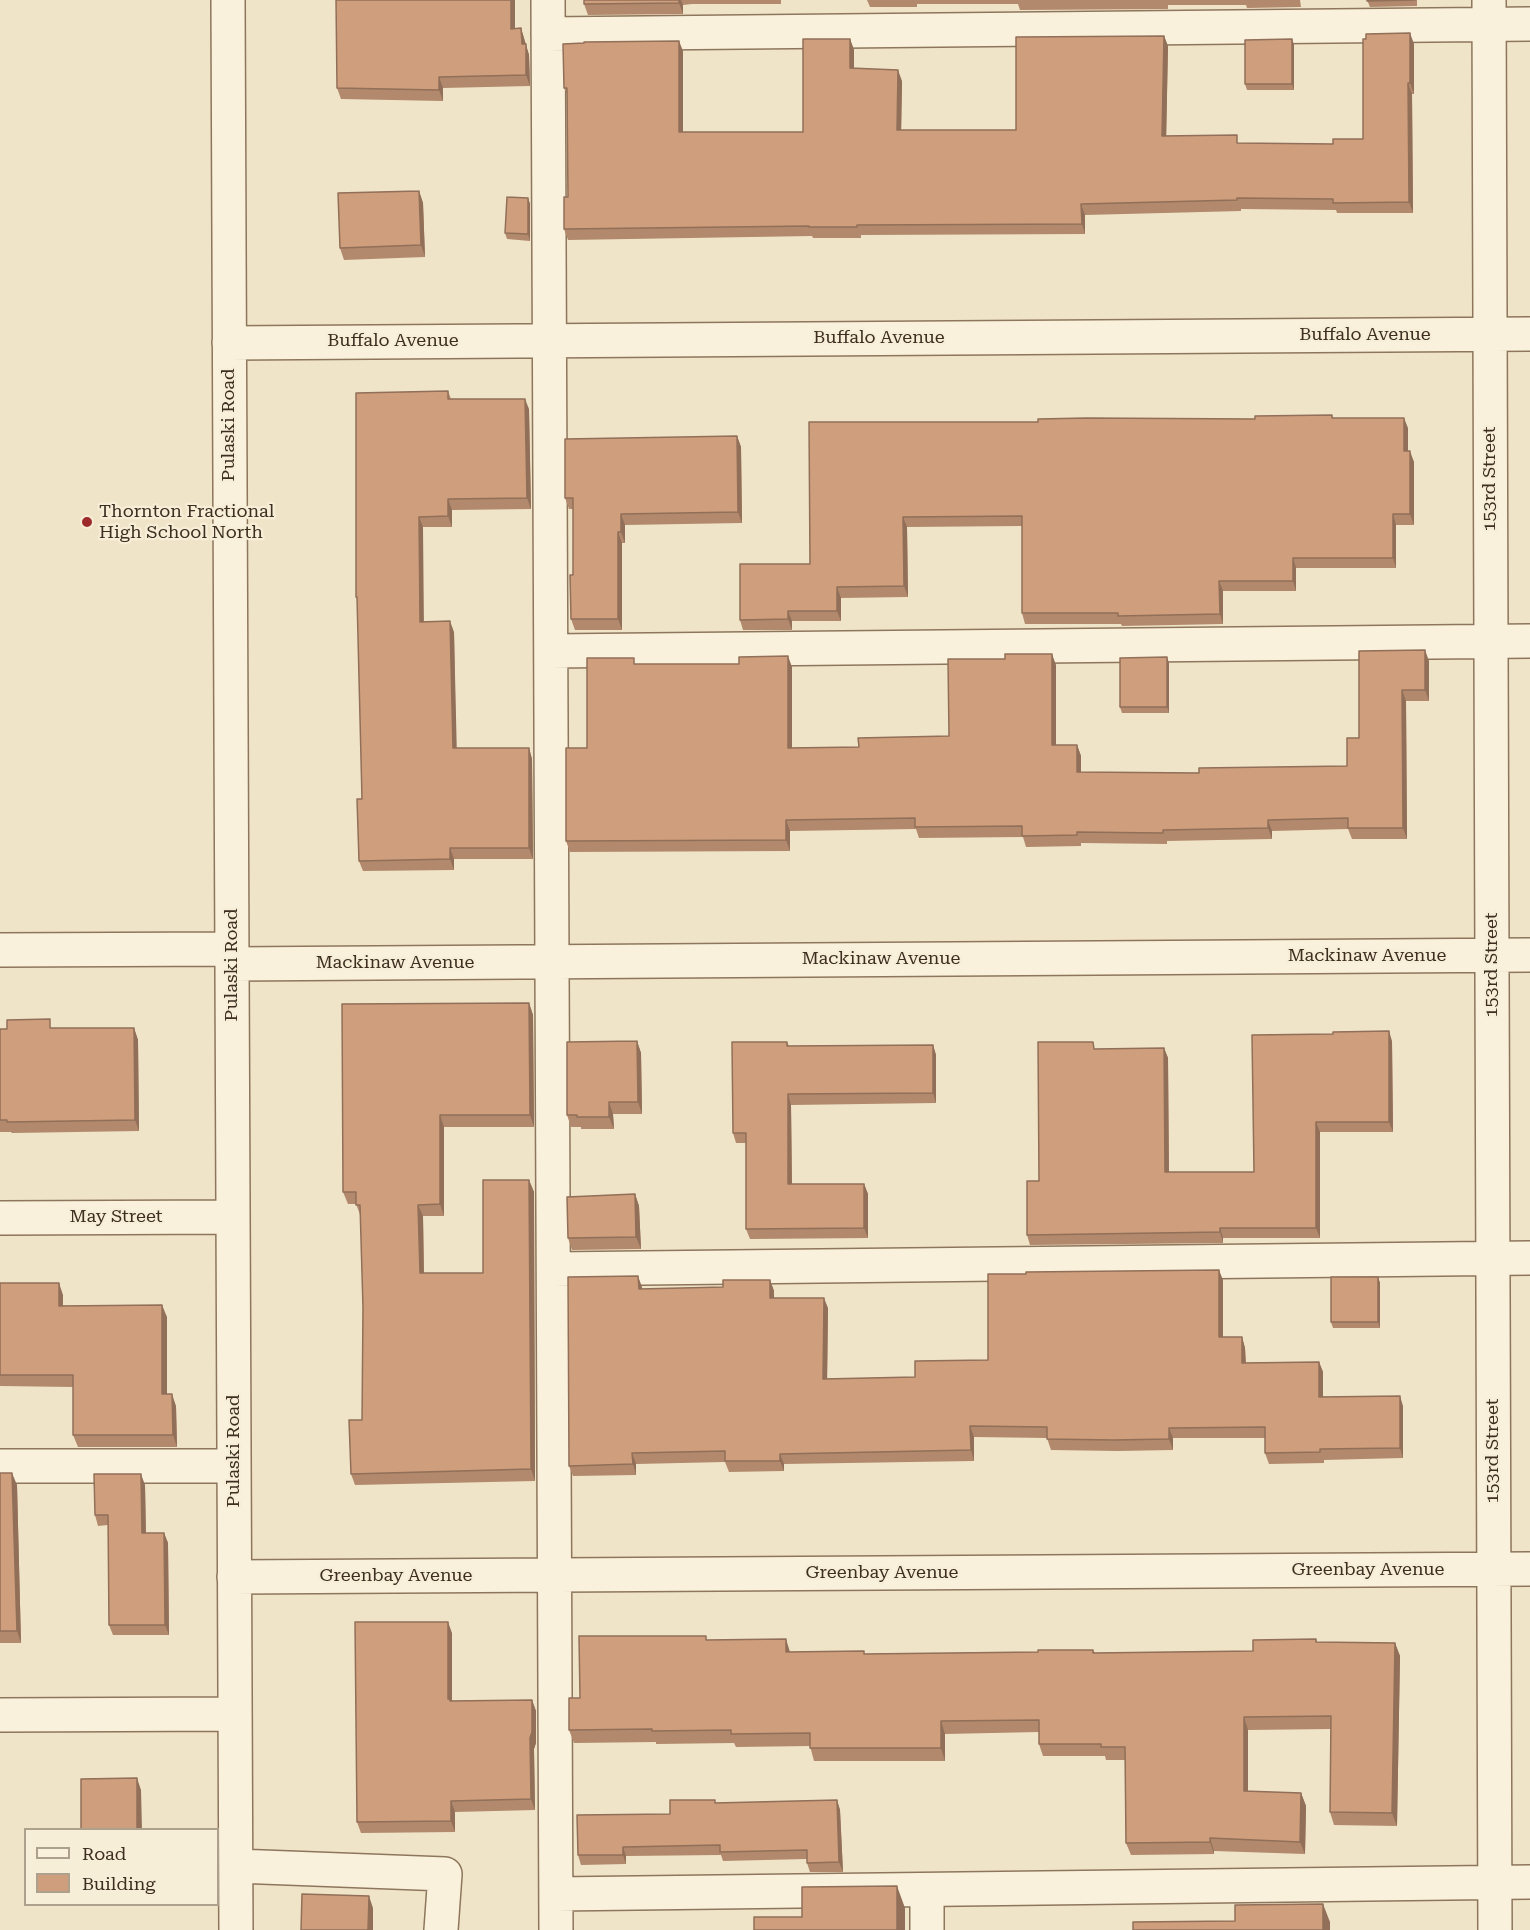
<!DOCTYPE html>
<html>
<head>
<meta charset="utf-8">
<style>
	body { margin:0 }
	#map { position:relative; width:1530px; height:1930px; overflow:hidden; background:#f0e4c8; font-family:"Roboto Serif",serif }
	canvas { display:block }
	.legend { position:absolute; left:24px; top:1828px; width:195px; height:78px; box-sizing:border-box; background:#f7eed8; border:2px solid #ada18e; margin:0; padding:8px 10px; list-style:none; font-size:18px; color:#3d2e20 }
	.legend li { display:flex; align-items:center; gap:12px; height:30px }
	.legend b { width:30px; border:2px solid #ada18e }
</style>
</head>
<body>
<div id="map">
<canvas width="1530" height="1930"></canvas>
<ul class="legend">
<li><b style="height:8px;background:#faf1dc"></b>Road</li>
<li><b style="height:16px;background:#cf9f7d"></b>Building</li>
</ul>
</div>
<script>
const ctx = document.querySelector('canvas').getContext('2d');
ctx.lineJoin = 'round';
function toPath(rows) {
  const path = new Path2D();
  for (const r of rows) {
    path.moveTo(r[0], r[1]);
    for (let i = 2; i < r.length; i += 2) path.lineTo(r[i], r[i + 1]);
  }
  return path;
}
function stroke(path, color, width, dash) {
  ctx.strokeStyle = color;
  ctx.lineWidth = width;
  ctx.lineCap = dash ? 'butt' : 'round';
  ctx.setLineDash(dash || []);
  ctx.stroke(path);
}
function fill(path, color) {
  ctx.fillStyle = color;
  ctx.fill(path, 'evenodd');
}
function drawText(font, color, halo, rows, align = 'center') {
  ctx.font = font + ' "Roboto Serif",serif';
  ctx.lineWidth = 4.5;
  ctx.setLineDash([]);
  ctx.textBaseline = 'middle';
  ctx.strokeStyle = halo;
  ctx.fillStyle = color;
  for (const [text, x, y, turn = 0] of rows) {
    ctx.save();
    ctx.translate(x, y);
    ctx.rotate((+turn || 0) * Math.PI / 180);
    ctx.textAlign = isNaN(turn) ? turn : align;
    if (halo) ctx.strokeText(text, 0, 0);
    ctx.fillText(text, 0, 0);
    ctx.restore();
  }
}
const minor = toPath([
	[228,0,236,1930],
	[548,0,556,1930],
	[1489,0,1495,1930],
	[548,34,1530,24],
	[229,343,1530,334],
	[551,651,1530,641],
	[0,950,232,949],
	[232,964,1530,955],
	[0,1218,233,1217],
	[554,1269,1530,1258],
	[0,1466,234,1466],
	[234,1577,1530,1569],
	[0,1715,235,1714],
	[236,1866,445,1874,441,1930],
	[927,1890,927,1930],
	[556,1894,1530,1882]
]);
const wall = toPath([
	[515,0,515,29,521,28,529,55,530,86,443,88,443,101,341,99,337,88],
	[584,0,781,0,781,4,692,4,683,5,683,14,588,15,584,4],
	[867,0,1300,0,1301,7,1247,8,1246,5,1168,5,1168,9,1020,10,1018,4,917,4,917,7,870,7],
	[1367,0,1417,0,1417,6,1370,7],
	[1164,36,1168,46,1166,136,1240,143,1333,144,1363,139,1414,44,1414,94,1412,94,1413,213,1337,213,1336,210,1241,209,1241,211,1085,215,1085,234,861,235,861,238,813,238,812,236,568,240,564,229,568,197,567,94,564,88,683,51,683,132,803,132,850,39,854,50,854,69,902,81,901,130,1016,130],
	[1292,39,1294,45,1294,90,1247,90,1245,84],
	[419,191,423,203,425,257,344,260,340,248],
	[528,198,530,204,530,241,507,239,505,233],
	[448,391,451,399,529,409,531,509,452,510,452,527,423,527,423,622,454,632,456,748,529,748,532,759,533,859,454,859,454,870,363,871,359,861,362,799,358,601,356,597],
	[1332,415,1333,418,1408,428,1408,451,1414,462,1414,525,1396,525,1396,568,1296,568,1296,591,1223,591,1223,624,1122,626,1121,624,1025,624,1022,613,1022,526,907,527,908,597,841,598,841,621,792,621,792,630,743,630,740,620,810,564,1038,422,1255,419],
	[737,436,741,447,742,523,625,525,625,543,622,543,622,630,575,630,571,619,573,575,573,509,569,509,565,498],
	[1429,661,1429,701,1406,701,1407,839,1352,839,1348,829,1272,831,1272,839,1167,841,1167,844,1081,843,1081,846,1026,847,1023,837,919,838,916,829,790,831,790,851,570,852,566,841,587,748,636,664,792,667,792,748,859,747,949,736,1056,665,1056,745,1077,745,1081,756,1081,772,1199,773,1347,766,1359,738],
	[1169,663,1169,713,1122,713,1120,707],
	[529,1003,533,1015,534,1127,444,1127,444,1216,423,1216,424,1273,483,1273,529,1180,534,1192,535,1481,355,1485,351,1474,362,1420,363,1308,361,1217,356,1204,348,1204,343,1192],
	[134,1028,138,1040,139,1131,12,1133,11,1132,0,1132,0,1029],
	[637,1041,641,1053,642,1114,613,1114,614,1129,581,1129,581,1127,571,1127,567,1115],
	[1392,1041,1393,1132,1320,1132,1320,1238,1223,1238,1223,1243,1030,1245,1027,1235,1039,1181,1096,1049,1164,1048,1168,1058,1169,1172,1254,1172],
	[787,1042,789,1046,933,1045,936,1055,936,1103,791,1105,792,1184,864,1184,868,1194,868,1238,750,1239,746,1229,746,1143,736,1143,733,1133],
	[635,1194,639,1206,641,1249,572,1250,568,1238],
	[1378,1277,1380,1283,1380,1328,1333,1328,1331,1322],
	[770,1280,774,1291,774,1298,828,1308,827,1379,915,1377,988,1360,1223,1280,1223,1337,1242,1337,1245,1348,1246,1363,1319,1362,1323,1372,1323,1397,1403,1406,1403,1458,1324,1460,1324,1463,1269,1464,1265,1453,1265,1438,1173,1438,1173,1450,1118,1451,1051,1450,1047,1438,974,1437,974,1461,784,1464,784,1471,729,1472,725,1462,636,1464,636,1475,573,1476,569,1466,642,1287,642,1289,723,1287],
	[0,1283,63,1295,63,1306,167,1317,167,1394,176,1406,177,1447,78,1447,73,1435,73,1387,0,1386],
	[0,1473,17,1485,21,1643,0,1643],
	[145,1485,146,1533,164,1533,168,1543,169,1635,113,1635,109,1625,108,1525,98,1526,95,1515],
	[452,1633,452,1701,532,1700,536,1711,536,1743,534,1749,535,1810,455,1812,455,1832,361,1833,357,1822],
	[1316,1639,1317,1642,1395,1643,1400,1656,1397,1826,1334,1825,1330,1812,1331,1729,1248,1730,1248,1791,1301,1793,1306,1806,1305,1854,1214,1851,1214,1854,1131,1855,1126,1843,1125,1760,1106,1760,1105,1756,1043,1756,1039,1744,1039,1732,945,1734,945,1761,814,1761,810,1746,736,1747,734,1743,656,1744,656,1742,574,1743,569,1730,580,1698,708,1640,790,1652,865,1654,1038,1652,1093,1650,1095,1653,1253,1651],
	[837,1800,840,1810,843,1872,810,1872,807,1863,807,1859,723,1861,721,1855,626,1856,626,1864,581,1865,578,1855,670,1814,716,1803]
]);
const shadedWall = toPath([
	[511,0,515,0,515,39,511,29],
	[679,0,681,0,683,5,683,14,679,3],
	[521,28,529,55,530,86,526,75,522,44],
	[1410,33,1414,44,1414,94,1410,83],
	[1164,36,1168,46,1166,147,1162,136],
	[850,39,854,50,854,79,850,68],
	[1292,39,1294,45,1294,90,1292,84],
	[679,41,683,51,683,142,679,132],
	[898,70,902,81,901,141,897,130],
	[439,77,443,88,443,101,439,90],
	[1408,83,1412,94,1413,213,1409,202],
	[419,191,423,203,425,257,421,245],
	[528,198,530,204,530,241,528,234],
	[1081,204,1085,215,1085,234,1082,224],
	[525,399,529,409,531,509,527,498],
	[1404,418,1408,428,1408,462,1404,451],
	[737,436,741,447,742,523,738,512],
	[1410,451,1414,462,1414,525,1410,514],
	[448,499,452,510,452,527,448,516],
	[621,514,625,525,625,543,621,532],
	[1393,514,1396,525,1396,568,1393,558],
	[419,517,423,527,424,632,420,622],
	[903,517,907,527,908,597,904,586],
	[618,532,622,543,622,630,618,619],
	[1293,558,1296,568,1296,591,1293,581],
	[1219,581,1223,591,1223,624,1220,614],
	[837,587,841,598,841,621,837,611],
	[788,611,792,621,792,630,788,619],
	[450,621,454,632,457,759,453,748],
	[1425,650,1429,661,1429,701,1425,690],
	[1052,654,1056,665,1056,756,1052,745],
	[788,656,792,667,792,759,788,748],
	[1167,657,1169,663,1169,713,1167,707],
	[1402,690,1406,701,1407,839,1403,828],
	[1077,745,1081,756,1081,783,1077,772],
	[529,748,532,759,533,859,529,848],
	[786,820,790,831,790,851,786,840],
	[1268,820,1272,831,1272,839,1268,828],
	[450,848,454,859,454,870,450,859],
	[529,1003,533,1015,534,1127,530,1115],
	[134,1028,138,1040,139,1131,135,1120],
	[1389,1031,1392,1041,1393,1132,1389,1122],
	[637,1041,641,1053,642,1114,638,1102],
	[933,1045,936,1055,936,1103,933,1093],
	[1164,1048,1168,1058,1169,1182,1165,1172],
	[788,1094,791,1105,792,1194,788,1184],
	[609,1102,613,1114,614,1129,609,1117],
	[440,1115,444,1127,444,1216,440,1204],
	[1316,1122,1320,1132,1320,1238,1316,1228],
	[529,1180,534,1192,535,1481,531,1469],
	[864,1184,868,1194,868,1238,864,1228],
	[635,1194,639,1206,641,1249,636,1237],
	[418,1205,423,1216,424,1285,420,1273],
	[1220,1228,1223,1238,1223,1243,1220,1232],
	[1219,1270,1223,1280,1223,1348,1219,1337],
	[638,1276,642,1287,642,1300,639,1289],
	[1378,1277,1380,1283,1380,1328,1378,1322],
	[770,1280,774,1291,774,1308,770,1298],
	[59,1283,63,1295,63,1318,59,1306],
	[824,1298,828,1308,827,1389,823,1379],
	[162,1305,167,1317,167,1406,162,1394],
	[1242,1337,1245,1348,1246,1373,1242,1363],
	[1319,1362,1323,1372,1323,1408,1319,1397],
	[172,1394,176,1406,177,1447,173,1435],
	[1400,1396,1403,1406,1403,1458,1400,1448],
	[970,1426,974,1437,974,1461,971,1450],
	[1169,1428,1173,1438,1173,1450,1169,1439],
	[632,1453,636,1464,636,1475,633,1464],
	[780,1454,784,1464,784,1471,780,1461],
	[12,1473,17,1485,21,1643,17,1631],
	[141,1474,145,1485,146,1543,142,1533],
	[164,1533,168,1543,169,1635,165,1625],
	[448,1622,452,1633,452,1702,448,1699],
	[786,1639,790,1652,786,1652],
	[1395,1643,1400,1656,1397,1826,1392,1813],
	[532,1700,536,1711,536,1743,534,1749,535,1810,531,1799,530,1738],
	[1244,1717,1248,1730,1248,1804,1244,1791],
	[941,1721,945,1734,945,1761,941,1748],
	[137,1778,141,1790,142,1830,137,1830],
	[1301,1793,1306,1806,1305,1854,1300,1842],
	[837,1800,840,1810,843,1872,839,1862],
	[451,1801,455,1812,455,1832,451,1821],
	[1210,1838,1214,1851,1214,1854,1210,1842],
	[623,1847,626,1856,626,1864,623,1855],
	[897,1886,905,1908,905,1930,897,1930],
	[369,1896,373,1908,373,1930,368,1930],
	[1323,1904,1330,1922,1330,1930,1323,1930]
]);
const building = toPath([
	[336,0,511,0,511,29,521,28,522,44,526,44,526,75,439,77,439,90,337,88,336,0],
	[584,0,679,0,679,3,584,4,584,0],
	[1367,0,1415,0,1367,1,1367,0],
	[1410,33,1410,83,1408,83,1409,202,1333,203,1333,199,1237,198,1237,200,1081,204,1082,224,857,225,857,227,809,227,809,226,564,229,564,197,568,197,567,88,564,88,563,44,584,43,584,42,679,41,679,132,803,132,803,39,850,39,850,68,898,70,897,130,1016,130,1016,37,1164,36,1162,136,1237,135,1237,143,1333,144,1333,139,1363,139,1363,39,1366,39,1366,34,1410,33],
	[1292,39,1292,84,1245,84,1245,40,1292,39],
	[419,191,421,245,340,248,338,193,419,191],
	[507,197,528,198,528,234,505,233,507,197],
	[448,391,448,399,525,399,527,498,448,499,448,516,419,517,420,622,450,621,453,748,529,748,529,848,450,848,450,859,359,861,357,799,362,799,357,597,356,597,356,393,448,391],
	[1332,415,1332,418,1404,418,1404,451,1410,451,1410,514,1393,514,1393,558,1293,558,1293,581,1219,581,1220,614,1118,616,1118,613,1022,613,1022,516,903,517,904,586,837,587,837,611,788,611,788,619,740,620,740,564,810,564,809,422,1038,422,1038,419,1086,418,1255,419,1255,416,1332,415],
	[737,436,738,512,621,514,621,532,618,532,618,619,571,619,570,575,573,575,573,498,565,498,565,439,737,436],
	[1425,650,1425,690,1402,690,1403,828,1348,828,1348,818,1268,820,1268,828,1163,830,1163,833,1077,832,1077,835,1022,836,1022,826,915,827,915,818,786,820,786,840,566,841,566,748,587,748,587,658,634,658,634,664,739,664,739,657,788,656,788,748,859,747,858,738,949,736,948,659,1005,659,1005,654,1052,654,1052,745,1077,745,1077,772,1199,773,1199,768,1347,766,1347,738,1359,738,1359,651,1425,650],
	[1167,657,1167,707,1120,707,1120,658,1167,657],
	[529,1003,530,1115,440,1115,440,1204,418,1205,420,1273,483,1273,483,1180,529,1180,531,1469,351,1474,349,1420,362,1420,363,1308,360,1205,356,1205,356,1192,343,1192,342,1004,529,1003],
	[50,1019,50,1028,134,1028,135,1120,7,1122,7,1120,0,1120,0,1029,7,1029,7,1020,50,1019],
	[1389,1031,1389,1122,1316,1122,1316,1228,1220,1228,1220,1232,1027,1235,1027,1181,1039,1181,1038,1042,1093,1042,1094,1049,1164,1048,1165,1172,1254,1172,1252,1035,1333,1034,1333,1032,1389,1031],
	[637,1041,638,1102,609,1102,609,1117,577,1117,577,1115,567,1115,567,1042,637,1041],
	[732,1042,787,1042,787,1046,933,1045,933,1093,788,1094,788,1184,864,1184,864,1228,746,1229,746,1133,733,1133,732,1042],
	[635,1194,636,1237,568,1238,567,1197,635,1194],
	[1219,1270,1219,1337,1242,1337,1242,1363,1319,1362,1319,1397,1400,1396,1400,1448,1320,1449,1320,1452,1265,1453,1265,1427,1169,1428,1169,1439,1114,1440,1047,1439,1047,1427,970,1426,971,1450,780,1454,780,1461,725,1461,725,1451,632,1453,633,1464,569,1466,568,1277,638,1276,639,1289,723,1287,723,1280,770,1280,770,1298,824,1298,823,1379,915,1377,915,1361,988,1360,988,1274,1026,1274,1026,1272,1219,1270],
	[1331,1277,1378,1277,1378,1322,1331,1322,1331,1277],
	[0,1283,59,1283,59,1306,162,1305,162,1394,172,1394,173,1435,73,1435,73,1375,0,1375,0,1283],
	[0,1473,12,1473,17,1631,0,1631,0,1473],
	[94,1474,141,1474,142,1533,164,1533,165,1625,109,1625,108,1515,95,1515,94,1474],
	[355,1622,448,1622,448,1699,450,1699,450,1701,532,1700,532,1732,530,1738,531,1799,451,1801,451,1821,357,1822,355,1622],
	[579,1636,706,1636,706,1640,786,1639,786,1652,864,1651,864,1654,1038,1652,1038,1650,1093,1650,1093,1653,1253,1651,1253,1640,1316,1639,1316,1642,1395,1643,1392,1813,1330,1812,1331,1716,1244,1717,1244,1791,1301,1793,1300,1842,1210,1838,1210,1842,1126,1843,1125,1747,1101,1747,1101,1744,1039,1744,1039,1720,941,1721,941,1748,810,1748,810,1733,731,1734,731,1730,652,1731,652,1729,569,1730,569,1698,580,1698,579,1636],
	[137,1778,137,1830,81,1830,81,1779,137,1778],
	[670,1800,715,1800,715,1803,837,1800,839,1862,807,1863,807,1850,720,1852,720,1845,623,1847,623,1855,578,1855,577,1815,670,1814,670,1800],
	[897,1886,897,1930,754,1930,754,1917,802,1917,802,1887,897,1886],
	[302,1894,369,1896,368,1930,301,1930,302,1894],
	[1323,1904,1323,1930,1133,1930,1133,1922,1235,1921,1235,1905,1323,1904]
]);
const markers = [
	[87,522,6,"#9e2a2b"]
];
const streetNames = [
	["Buffalo Avenue",1365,335],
	["Buffalo Avenue",879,338],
	["Buffalo Avenue",393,341],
	["Pulaski Road",229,425,-90],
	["153rd Street",1490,479,-90],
	["Mackinaw Avenue",1367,956],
	["Mackinaw Avenue",881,959],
	["Mackinaw Avenue",395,963],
	["Pulaski Road",232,965,-90],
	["153rd Street",1492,965,-90],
	["May Street",116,1217],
	["Pulaski Road",234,1451,-90],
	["153rd Street",1493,1451,-90],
	["Greenbay Avenue",1368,1570],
	["Greenbay Avenue",882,1573],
	["Greenbay Avenue",396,1576]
];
const poiNames = [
	["Thornton Fractional",99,512],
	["High School North",99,533]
];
stroke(minor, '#8d765c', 36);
stroke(minor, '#faf1dc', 33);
fill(wall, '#b2896c');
fill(shadedWall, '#916f58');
fill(building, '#cf9f7d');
stroke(building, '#916f58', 1.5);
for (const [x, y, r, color] of markers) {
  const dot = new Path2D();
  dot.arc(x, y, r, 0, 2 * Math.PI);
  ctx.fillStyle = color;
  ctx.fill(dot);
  stroke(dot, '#f7eed8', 2);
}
drawText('18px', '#3d2e20', '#f7eed8', streetNames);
drawText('18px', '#3d2e20', '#f7eed8', poiNames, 'left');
</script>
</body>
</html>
